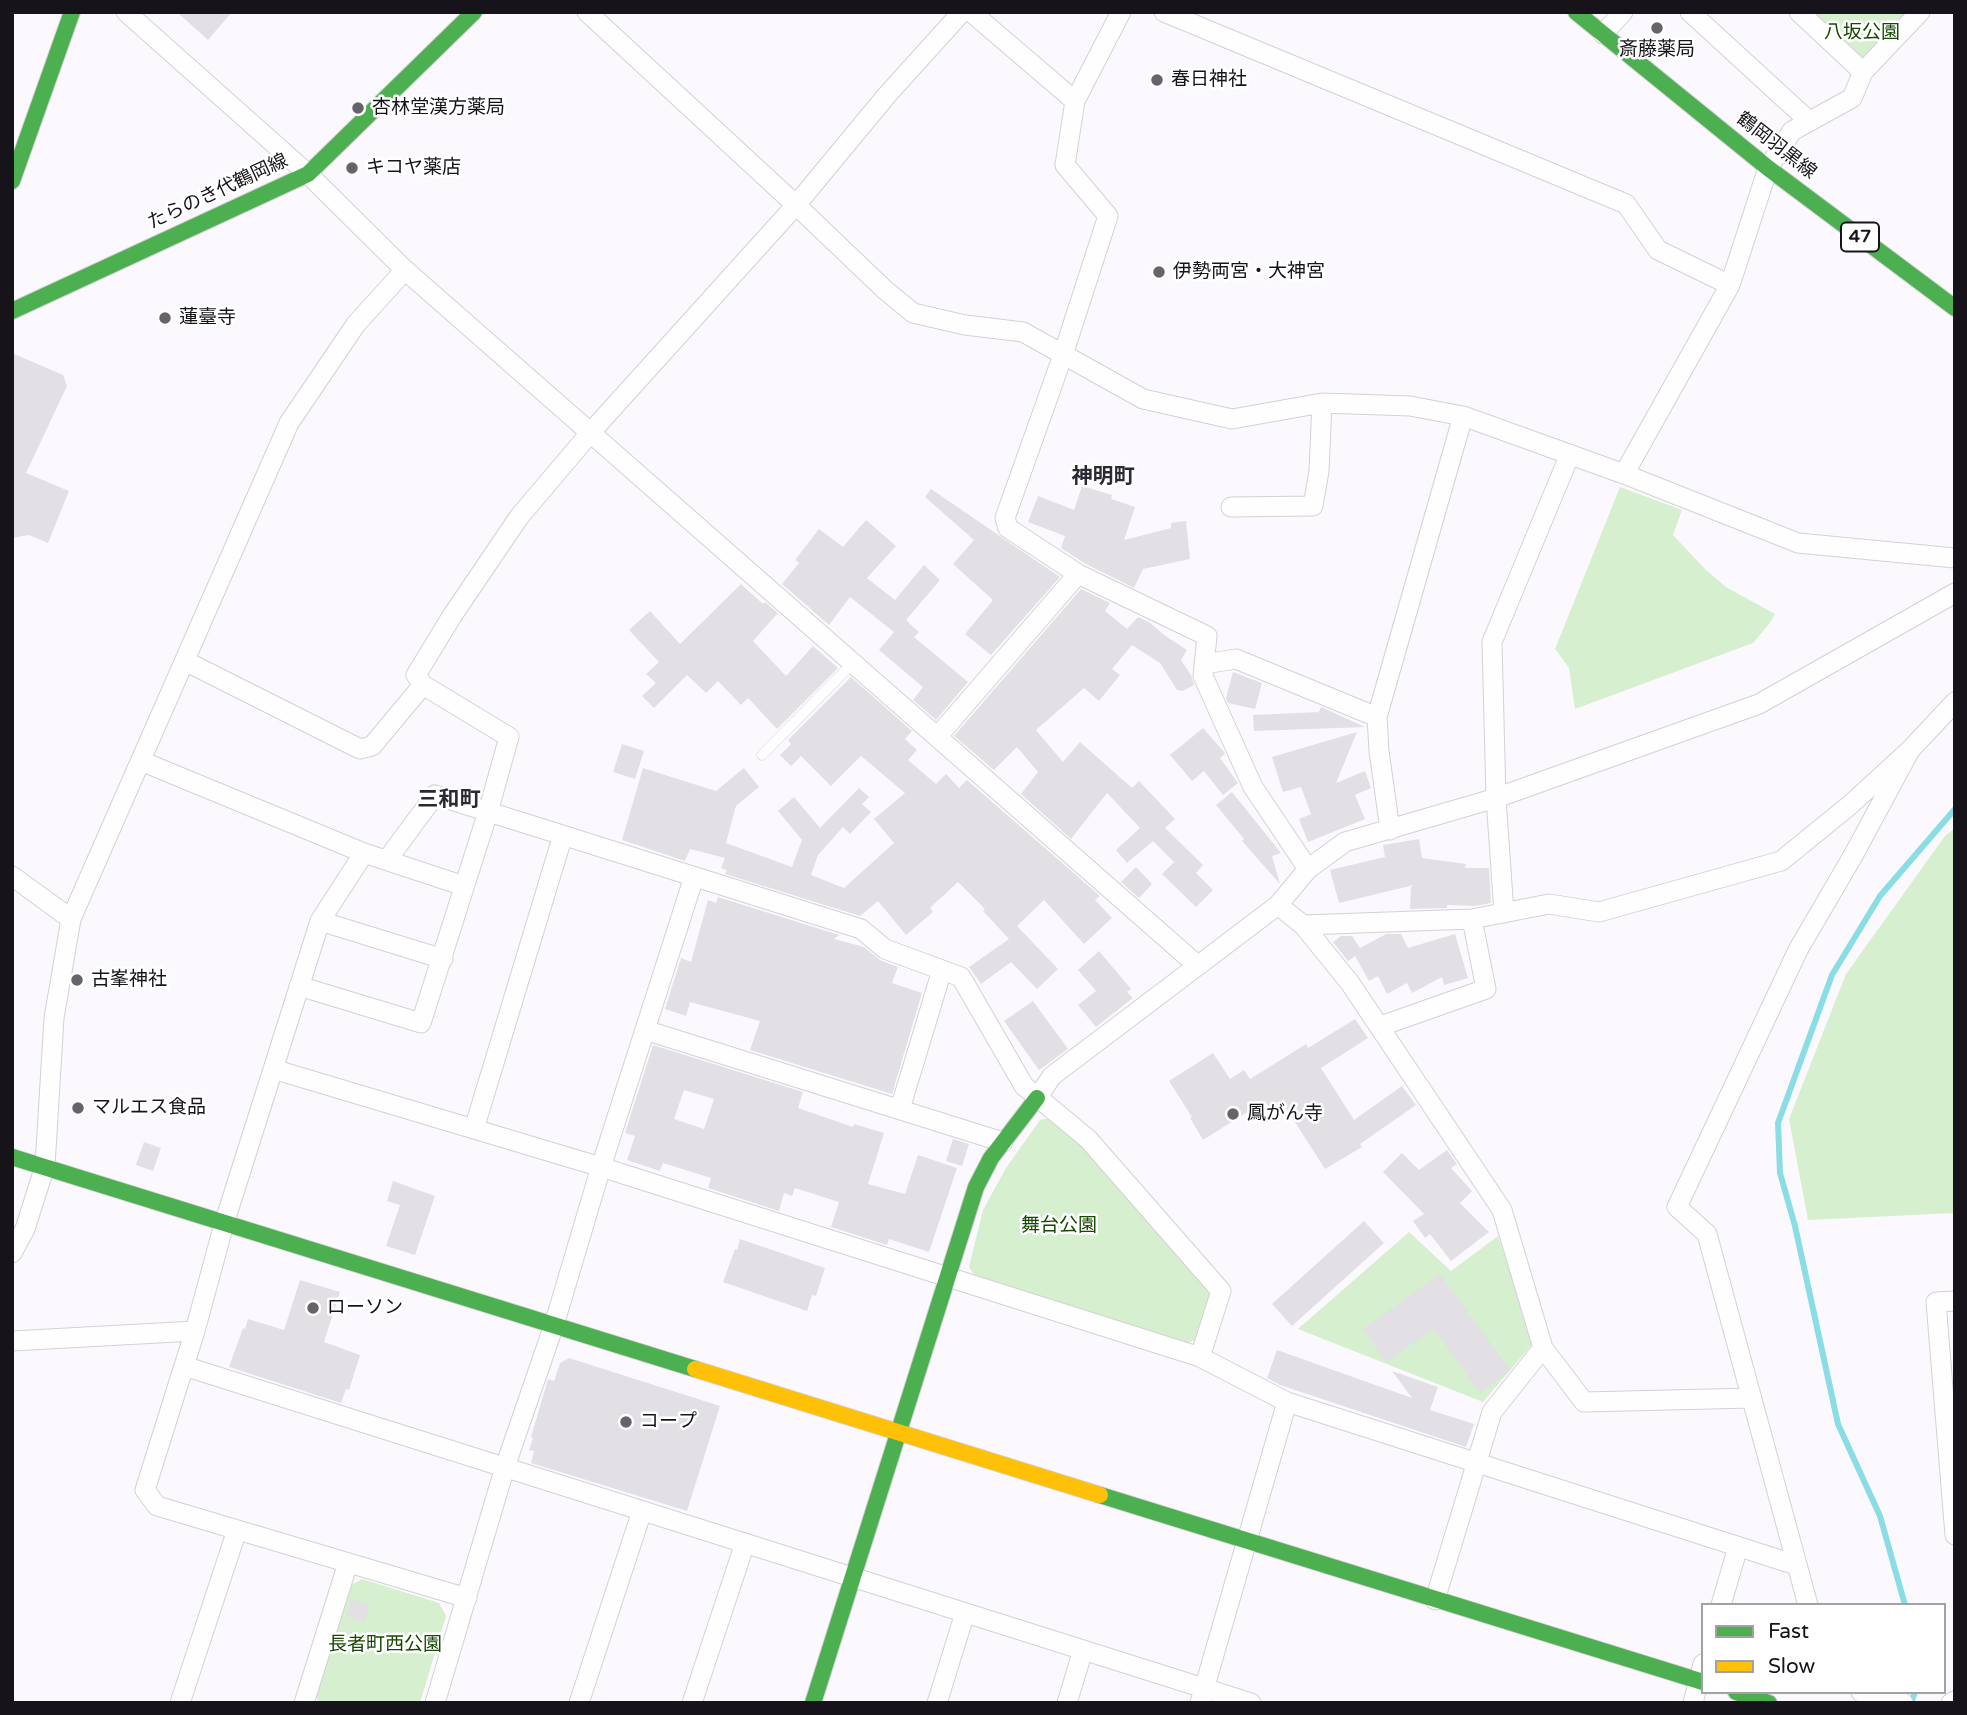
<!DOCTYPE html>
<html>
<head>
<meta charset="utf-8">
<style>
	body { margin:0 }
	#map { position:relative; width:1967px; height:1715px; overflow:hidden; background:#fbf9fe; font-family:"Varela Round",sans-serif }
	canvas { display:block }
	.frame { position:absolute; inset:0; border:14px solid #16141a; pointer-events:none }
	.legend { position:absolute; left:1701px; top:1603px; width:245px; height:91px; box-sizing:border-box; background:#fff; border:2px solid #a2a1a3; margin:0; padding:9px 12px; list-style:none; font-size:21px; color:#16141a }
	.legend li { display:flex; align-items:center; gap:14px; height:35px }
	.legend b { width:35px; border:2px solid #a2a1a3 }
</style>
</head>
<body>
<div id="map">
<canvas width="1967" height="1715"></canvas>
<div class="frame"></div>
<ul class="legend">
<li><b style="height:9px;background:#4caf50"></b>Fast</li>
<li><b style="height:9px;background:#ffc107"></b>Slow</li>
</ul>
</div>
<script>
const ctx = document.querySelector('canvas').getContext('2d');
ctx.lineJoin = 'round';
function fill(path, color) {
  ctx.fillStyle = color;
  ctx.fill(path, 'evenodd');
}
function toPath(rows) {
  const path = new Path2D();
  for (const r of rows) {
    path.moveTo(r[0], r[1]);
    for (let i = 2; i < r.length; i += 2) path.lineTo(r[i], r[i + 1]);
  }
  return path;
}
function stroke(path, color, width, dash) {
  ctx.strokeStyle = color;
  ctx.lineWidth = width;
  ctx.lineCap = dash ? 'butt' : 'round';
  ctx.setLineDash(dash || []);
  ctx.stroke(path);
}
function drawText(font, color, halo, rows, align = 'center') {
  ctx.font = font + ' "Varela Round","Noto Sans JP",sans-serif';
  ctx.lineWidth = 5;
  ctx.setLineDash([]);
  ctx.textBaseline = 'middle';
  ctx.strokeStyle = halo;
  ctx.fillStyle = color;
  for (const [text, x, y, turn = 0] of rows) {
    ctx.save();
    ctx.translate(x, y);
    ctx.rotate((+turn || 0) * Math.PI / 180);
    ctx.textAlign = isNaN(turn) ? turn : align;
    if (halo) ctx.strokeText(text, 0, 0);
    ctx.fillText(text, 0, 0);
    ctx.restore();
  }
}
const green = toPath([
	[1808,12,1912,12,1862,62],
	[1620,487,1682,510,1673,535,1705,569,1726,587,1775,614,1770,623,1753,643,1575,709,1569,668,1555,649],
	[1955,828,1955,1213,1808,1220,1789,1119,1846,974,1945,836],
	[1049,1118,1084,1144,1211,1291,1195,1340,1185,1344,974,1275,969,1267,983,1210,1006,1168,1040,1120],
	[1409,1232,1451,1271,1498,1236,1534,1342,1483,1402,1298,1329],
	[362,1579,439,1603,446,1616,420,1703,321,1703,315,1697,351,1585]
]);
const stream = toPath([
	[1905,1605,1880,1516,1838,1424,1795,1226,1780,1173,1778,1123,1832,975,1880,896,1955,809],
	[1911,1703,1915,1692]
]);
const building = toPath([
	[177,12,232,12,208,40],
	[12,353,63,375,67,386,26,473,69,491,48,543,29,535,12,538],
	[1082,486,1112,495,1111,499,1135,507,1124,540,1171,528,1171,523,1186,521,1190,559,1143,569,1134,588,1084,563,1061,548,1065,536,1028,522,1038,496,1074,510],
	[931,489,1060,577,991,655,965,634,993,600,953,564,974,540,925,497],
	[866,520,896,546,867,578,895,600,924,565,940,580,906,620,919,632,914,637,968,682,936,720,913,700,923,687,879,650,894,632,850,597,829,625,782,584,799,563,795,560,819,529,843,547],
	[741,584,763,604,765,602,778,613,753,641,786,676,813,646,838,668,777,729,748,698,741,705,718,681,706,693,687,675,654,708,642,696,656,683,646,674,659,662,629,630,650,611,680,644],
	[1081,589,1110,603,1105,611,1127,629,1138,617,1149,622,1164,635,1187,650,1181,660,1191,675,1194,685,1183,691,1177,690,1160,663,1132,645,1112,669,1120,675,1099,701,1084,688,1036,730,1063,762,1080,742,1132,788,1139,781,1175,819,1165,828,1203,865,1196,873,1213,890,1196,907,1162,874,1174,862,1153,841,1127,863,1116,850,1140,828,1107,793,1071,839,1021,794,1038,772,1017,747,994,770,954,736],
	[1233,672,1262,683,1255,709,1228,703,1226,698],
	[851,677,912,731,905,739,917,750,908,760,936,784,946,774,959,788,967,780,1100,896,1095,900,1112,918,1084,944,1044,900,1017,926,1058,969,1037,989,1011,962,981,984,969,967,1009,939,983,911,985,909,958,882,930,908,933,912,906,935,878,901,860,916,725,874,727,870,721,868,725,858,690,849,685,861,622,840,643,768,716,791,744,768,759,787,736,806,726,843,792,867,802,840,778,811,794,797,820,828,859,788,869,797,862,804,871,812,850,834,843,827,818,855,811,875,844,888,894,843,874,819,905,793,861,756,831,786,801,756,791,766,780,755,791,744,788,740],
	[1321,707,1365,727,1254,731,1253,715,1319,712],
	[1203,728,1224,752,1225,754,1220,758,1238,783,1223,795,1204,771,1192,781,1170,755],
	[1357,732,1336,783,1365,771,1371,788,1355,795,1365,819,1308,842,1299,819,1311,814,1301,787,1283,792,1272,757],
	[622,744,644,751,635,779,613,772],
	[1232,792,1281,853,1272,856,1280,884,1242,841,1244,839,1216,805],
	[1419,839,1422,858,1466,864,1465,868,1489,868,1491,903,1475,906,1447,905,1447,908,1410,909,1411,887,1414,885,1339,903,1330,870,1385,857,1383,845],
	[1136,867,1152,884,1139,898,1121,882],
	[718,897,839,935,834,939,864,947,880,960,898,967,892,983,922,993,892,1094,750,1050,760,1021,690,1002,686,1016,665,1009,681,958,691,962,708,900,716,903],
	[1386,934,1401,934,1408,948,1455,934,1468,978,1444,985,1442,977,1412,993,1407,983,1387,994,1378,976,1369,981,1355,956,1348,961,1333,942,1341,936,1352,936,1360,948],
	[1099,951,1131,989,1127,992,1133,998,1096,1027,1078,1005,1096,991,1078,970],
	[1033,1001,1068,1049,1039,1070,1004,1021],
	[1355,1019,1368,1038,1321,1068,1354,1120,1402,1086,1416,1105,1360,1144,1362,1147,1325,1169,1284,1105,1273,1113,1265,1101,1203,1140,1190,1118,1192,1117,1169,1081,1213,1053,1230,1079,1244,1070,1250,1079,1306,1044,1308,1048],
	[653,1045,803,1092,798,1108,853,1127,854,1124,884,1133,868,1184,905,1194,918,1155,957,1168,929,1252,889,1239,887,1245,831,1227,839,1202,795,1188,792,1196,784,1193,779,1211,708,1188,711,1178,663,1163,660,1171,627,1160,635,1136,625,1133],
	[684,1090,714,1099,704,1129,674,1119],
	[953,1139,969,1144,962,1166,946,1161],
	[144,1142,161,1148,153,1171,136,1165],
	[1447,1150,1457,1164,1451,1168,1472,1191,1460,1203,1489,1232,1451,1261,1430,1234,1425,1238,1413,1221,1424,1214,1383,1172,1402,1153,1419,1170],
	[393,1181,435,1196,415,1255,386,1246,400,1205,387,1201],
	[1364,1221,1384,1243,1292,1326,1272,1304],
	[740,1239,825,1268,816,1296,812,1295,807,1311,723,1282,735,1249,737,1250],
	[1440,1274,1510,1370,1480,1393,1434,1329,1386,1362,1363,1329],
	[300,1280,340,1292,324,1342,360,1355,349,1390,346,1389,341,1403,229,1367,243,1328,245,1329,248,1319,284,1330],
	[1277,1350,1412,1398,1392,1371,1438,1387,1430,1410,1474,1424,1466,1447,1280,1385,1267,1378],
	[569,1358,720,1406,687,1511,531,1463,534,1451,529,1450,533,1438,531,1437,548,1379,554,1381,560,1363],
	[351,1599,370,1605,364,1622,346,1616]
]);
const lane = toPath([
	[762,755,853,663]
]);
const street = toPath([
	[126,12,308,174,405,270,1197,965],
	[587,12,796,205,884,289,913,313,965,325,1023,332,1143,399,1232,419,1322,403,1410,406,1463,416,1624,474,1798,543,1955,558],
	[971,12,1075,101],
	[1121,12,1075,101,1065,165,1108,216,1063,355,1005,518,1008,528,1078,574,1207,636,1203,676,1253,787,1308,869],
	[1164,12,1626,204,1658,250,1730,285],
	[1690,12,1809,121],
	[1799,12,1863,72],
	[1603,34,1623,12],
	[1624,474,1730,285,1768,168,1792,131,1852,98,1863,72,1920,12],
	[1231,507,1313,506,1319,471,1322,403],
	[185,661,360,749,372,746,423,685],
	[1204,664,1236,659,1377,717,1463,416],
	[1377,717,1379,751,1390,830],
	[937,737,1078,574],
	[141,761,364,853,464,886],
	[364,853,320,921,224,1224,195,1331,145,1490,157,1506,467,1598],
	[387,860,435,795,861,929,885,949,961,977,1024,1086,1088,1139,1221,1291,1200,1357],
	[12,876,71,919],
	[1278,905,1303,925,1350,983,1502,1210,1543,1348,1492,1412,1435,1600],
	[1504,913,1496,798,1492,642,1570,454],
	[320,921,443,959],
	[1303,925,1472,919,1549,904,1599,912,1781,861,1850,805,1910,750,1955,702],
	[299,986,421,1023,488,812,509,737,423,685,416,675,452,616,519,517,591,432,796,205,887,95,962,12],
	[1381,1026,1486,989,1472,919],
	[645,1030,1003,1142],
	[273,1069,601,1167,1200,1357,1287,1402,1796,1565],
	[1037,1098,1052,1076,1278,905,1308,869,1345,842,1496,798,1759,704,1955,593],
	[900,1109,942,970],
	[474,1129,563,835],
	[12,1253,25,1229,45,1166,54,1018,71,919,289,423,356,324,405,270],
	[1955,1301,1936,1302,1955,1535],
	[12,1341,195,1331],
	[1543,1348,1584,1402,1752,1398],
	[184,1366,1251,1703],
	[1721,1605,1738,1547],
	[1808,1605,1707,1234,1677,1207,1798,950,1854,854,1910,750],
	[1861,1692,1903,1703],
	[180,1703,237,1530],
	[304,1703,348,1563],
	[435,1703,505,1467,554,1325,601,1167,694,877],
	[579,1703,642,1511],
	[692,1703,745,1543],
	[937,1703,965,1613],
	[1067,1703,1083,1650],
	[1200,1703,1287,1402],
	[1693,1703,1703,1664],
	[1951,1703,1955,1701]
]);
const fast = toPath([
	[1576,12,1768,168,1955,308],
	[12,181,72,12],
	[12,311,308,174,474,12],
	[12,1157,695,1369],
	[1100,1495,1703,1682],
	[1736,1692,1769,1703],
	[813,1703,976,1187,991,1158,1037,1098]
]);
const slow = toPath([
	[695,1369,1100,1495]
]);
const markers = [
	[1657,28,7,"#66646a"],
	[1157,80,7,"#66646a"],
	[358,108,7,"#66646a"],
	[352,168,7,"#66646a"],
	[1159,272,7,"#66646a"],
	[165,318,7,"#66646a"],
	[77,980,7,"#66646a"],
	[78,1108,7,"#66646a"],
	[1233,1114,7,"#66646a"],
	[313,1308,7,"#66646a"],
	[626,1422,7,"#66646a"]
];
const shields = [
	[1860,237,38]
];
const shieldNames = [
	["47",1860,237]
];
const parkNames = [
	["八坂公園",1862,33],
	["舞台公園",1059,1226],
	["長者町西公園",385,1645]
];
const poiNames = [
	["斎藤薬局",1657,50,"center"],
	["春日神社",1171,80],
	["杏林堂漢方薬局",372,108],
	["キコヤ薬店",366,168],
	["伊勢両宮・大神宮",1173,272],
	["蓮臺寺",179,318],
	["古峯神社",91,980],
	["マルエス食品",92,1108],
	["鳳がん寺",1247,1114],
	["ローソン",327,1308],
	["コープ",640,1422]
];
const streetNames = [
	["鶴岡羽黒線",1776,146,38],
	["たらのき代鶴岡線",218,192,-25]
];
const neighbourhoodNames = [
	["神明町",1103,477],
	["三和町",449,800]
];
fill(green, '#d5efcf');
stroke(stream, '#8adde5', 6);
fill(building, '#e2e0e5');
stroke(lane, '#d3d1d6', 11);
stroke(street, '#d3d1d6', 21);
stroke(fast, '#d3d1d6', 18);
stroke(slow, '#d3d1d6', 18);
stroke(lane, '#fefeff', 10);
stroke(street, '#fefeff', 19);
stroke(fast, '#4caf50', 16);
stroke(slow, '#ffc107', 16);
for (const [x, y, r, color] of markers) {
  const dot = new Path2D();
  dot.arc(x, y, r, 0, 2 * Math.PI);
  ctx.fillStyle = color;
  ctx.fill(dot);
  stroke(dot, '#fff', 2.5);
}
for (const [x, y, w] of shields) {
  const box = new Path2D();
  box.roundRect(x - w / 2, y - 14.5, w, 29, 5);
  ctx.fillStyle = '#fff';
  ctx.fill(box);
  stroke(box, '#16141a', 2);
}
drawText('bold 18px', '#16141a', null, shieldNames);
drawText('19px', '#174802', '#fff', parkNames);
drawText('19px', '#16141a', '#fff', poiNames, 'left');
drawText('19px', '#16141a', '#fff', streetNames);
drawText('bold 21px', '#2c2834', '#fff', neighbourhoodNames);
</script>
</body>
</html>
